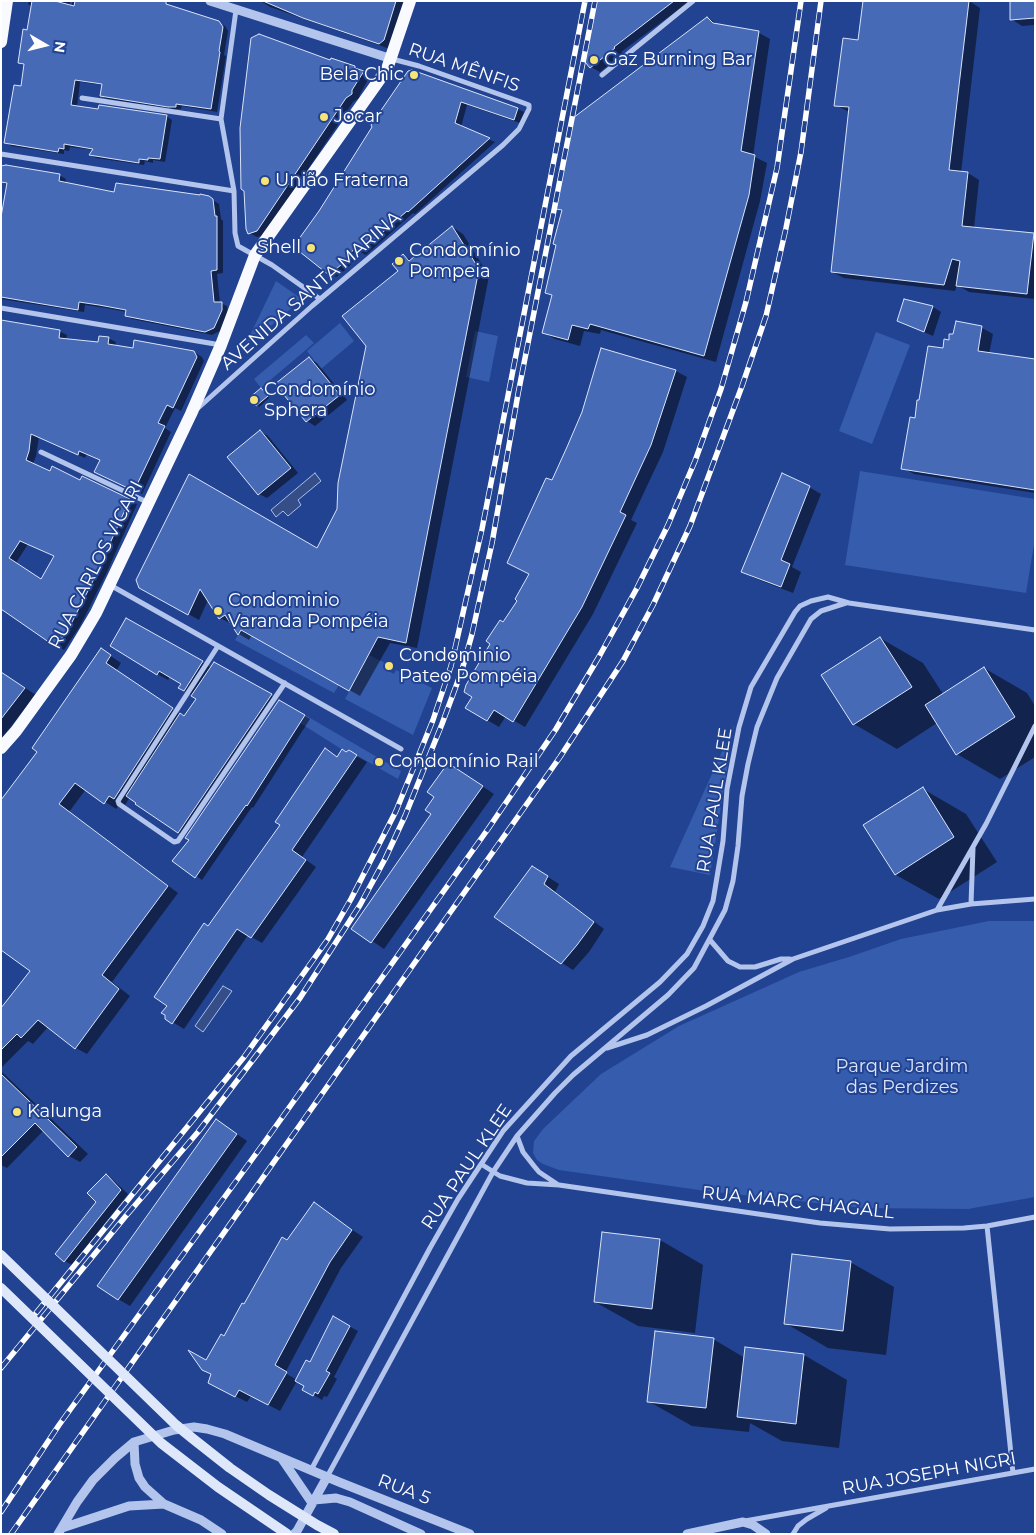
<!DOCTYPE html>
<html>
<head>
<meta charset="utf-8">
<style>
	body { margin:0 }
	#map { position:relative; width:1036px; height:1535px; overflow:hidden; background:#224391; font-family:Montserrat,sans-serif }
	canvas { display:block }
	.frame { position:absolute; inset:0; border:2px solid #fff; pointer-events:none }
	.north { position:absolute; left:20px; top:20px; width:50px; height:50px; -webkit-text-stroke:4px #224391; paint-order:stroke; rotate:98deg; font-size:14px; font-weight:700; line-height:20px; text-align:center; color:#fff }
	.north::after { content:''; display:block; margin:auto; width:18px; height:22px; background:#fff; clip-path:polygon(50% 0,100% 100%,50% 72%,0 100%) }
</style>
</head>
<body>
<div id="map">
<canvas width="1036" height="1535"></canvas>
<div class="frame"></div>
<div class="north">N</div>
</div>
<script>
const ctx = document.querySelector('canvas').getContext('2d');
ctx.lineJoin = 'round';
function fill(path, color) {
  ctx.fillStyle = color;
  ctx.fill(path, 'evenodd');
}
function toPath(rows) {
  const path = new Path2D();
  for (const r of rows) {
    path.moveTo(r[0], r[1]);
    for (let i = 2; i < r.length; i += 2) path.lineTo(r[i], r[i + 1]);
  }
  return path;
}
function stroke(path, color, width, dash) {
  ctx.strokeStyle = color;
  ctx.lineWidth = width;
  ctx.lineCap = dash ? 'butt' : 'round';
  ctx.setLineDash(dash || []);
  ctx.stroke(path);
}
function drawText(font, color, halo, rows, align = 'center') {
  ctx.font = font + ' Montserrat,sans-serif';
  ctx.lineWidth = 4;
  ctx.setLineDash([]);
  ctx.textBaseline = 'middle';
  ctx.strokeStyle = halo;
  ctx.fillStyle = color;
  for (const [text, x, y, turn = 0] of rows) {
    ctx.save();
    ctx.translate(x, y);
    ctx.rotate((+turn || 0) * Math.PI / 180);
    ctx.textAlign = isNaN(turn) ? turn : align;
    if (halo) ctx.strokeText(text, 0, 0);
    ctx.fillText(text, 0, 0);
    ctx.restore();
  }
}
const green = toPath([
	[276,281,299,297,301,300,243,350],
	[340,323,354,341,321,369,307,351],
	[475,331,498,336,489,382,466,377],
	[876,332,910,345,872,444,839,431],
	[306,335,314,343,261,388,254,379],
	[860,471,1035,499,1035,538,1026,593,845,565],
	[241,630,339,685,334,693,235,640],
	[369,655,385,663,383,668,394,674,396,670,432,688,413,735,345,699],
	[305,715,401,771,398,779,349,751,346,752,300,723],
	[734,725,710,875,670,867],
	[989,921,1035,921,1035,1197,968,1209,863,1208,706,1191,559,1170,543,1164,537,1160,533,1153,534,1141,543,1129,601,1074,679,1026,799,972,849,957,901,939]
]);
const water = toPath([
	[315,473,321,481,298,500,301,505,288,516,283,511,276,517,271,510,315,473],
	[223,986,232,991,203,1032,195,1026,223,986]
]);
const shadow = toPath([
	[29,1,70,1,70,9,73,1,158,1,225,26,228,31,224,55,226,56,217,112,182,106,181,109,175,109,107,99,101,96,103,85,80,82,77,107,166,116,172,120,165,162,153,160,153,163,145,161,144,165,96,158,91,155,94,150,70,147,69,151,64,150,64,154,11,146,6,142,22,87,25,66,19,62,28,31,32,7,28,4],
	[261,1,408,1,390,49,270,7],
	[598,1,690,1,621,52,623,53,600,72,591,67],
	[969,1,980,8,961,173,968,173,979,180,974,228,1035,235,1035,299,969,292,957,285,955,291,844,278,832,272,849,112,836,105,859,41],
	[1035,1,1035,25,1022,26,1011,19],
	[708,18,719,25,759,33,770,39,753,156,767,163,760,201,716,362,601,330,600,334,584,331,580,346,555,339,543,332,553,296,546,292,563,212,558,209],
	[331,61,355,67,370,76,360,94,359,98,353,102,264,235,257,237,249,233],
	[413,72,518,109,524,112,520,123,467,105,461,127,495,142,415,214,413,213,366,255,360,252,348,268,336,277,330,274],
	[59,175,66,179,65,184,115,193,208,197,219,204,221,219,223,221,223,273,217,274,220,303,227,306,228,314,220,331,212,335,132,319,126,316,127,312,106,308,85,305,84,312,1,299,1,226,8,185,1,182],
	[452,227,463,234,489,276,417,648,390,643,360,696,252,635,249,640,239,634,232,624,220,618,208,600,199,620,151,593,317,549,339,509,404,256,412,260],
	[905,300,933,307,941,312,933,336,899,321],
	[1,321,59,331,67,335,66,340,99,344,108,338,116,342,115,347,134,350,194,352,202,357,204,361,181,411,175,408,165,428,171,432,142,494,103,476,101,460,87,454,85,458,39,437,36,456,33,464,80,482,82,478,137,504,106,574,80,626,64,650,1,607],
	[28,544,55,557,41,580,16,563],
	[957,322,982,328,993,334,989,354,1035,361,1035,493,914,474,903,468,920,402,944,349,954,336],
	[602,349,676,371,687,377,663,452,631,520,637,523,593,614,525,727,506,716,499,727,467,708,474,697,504,624,519,600,530,574,552,482,583,412],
	[309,359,317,363,347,400,315,426,307,421,277,384],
	[263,391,269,398,259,407,257,405],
	[260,431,268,436,298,473,267,498,259,494],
	[809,487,821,494,792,567,801,572,793,593,754,578,743,572],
	[126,620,212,668,214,664,277,699,184,836,136,804,137,802,130,797,125,805,121,802,116,809,86,789,69,812,178,893,112,982,130,996,87,1054,76,1048,49,1026,33,1044,28,1041,1,1068,1,1007,3,1009,32,971,39,751,102,650,121,663,116,671,185,718,198,699,180,688,182,683,170,677,168,680,157,674],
	[880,638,923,663,943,694,984,668,1027,693,1035,706,1035,757,1000,779,957,754,937,723,897,749,854,724],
	[1,672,36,695,1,739],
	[279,701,310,719,253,808,252,807,202,880,174,860,190,840],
	[325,750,338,758,349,752,367,762,302,857,316,867,262,943,248,935,184,1029,166,1018,168,1005,209,928,282,825],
	[460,771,494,794,384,949,353,928,433,814],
	[923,789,966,814,997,862,939,899,896,875,865,826],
	[532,867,559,884,555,892,604,929,589,952,573,970,562,963],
	[1,1071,88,1154,80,1162,69,1156,44,1130,7,1168,1,1165],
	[228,1128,247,1141,130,1306,118,1299],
	[106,1176,113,1180,128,1194,72,1265,65,1261,98,1202],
	[314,1204,363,1237,341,1268,285,1373,297,1380,310,1364,334,1318,358,1331,334,1377,337,1379,327,1397,324,1396,322,1400,312,1394,305,1386,297,1381,280,1411,251,1396,247,1402,221,1389,207,1362,225,1338],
	[603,1233,660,1240,703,1265,695,1333,638,1326,595,1302],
	[850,1262,894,1287,886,1355,828,1348,785,1323],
	[713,1339,745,1358,804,1355,847,1380,839,1448,782,1441,750,1423,749,1432,692,1426,648,1401]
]);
const building = toPath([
	[32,1,55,1,74,6,75,1,166,1,166,4,219,21,223,27,219,51,220,52,211,109,176,104,176,107,168,107,100,96,102,84,75,80,71,105,98,109,99,105,167,115,160,159,148,158,148,160,139,159,139,163,89,155,93,149,64,144,64,149,59,148,58,152,4,143,14,85,21,86,24,64,18,63,23,29,27,30,32,1],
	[263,1,396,1,384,40,379,44,303,18,263,1],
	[596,1,674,1,614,47,615,48,590,68,585,62,596,1],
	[863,1,969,1,949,170,968,172,962,226,1034,233,1027,294,956,286,960,261,952,259,944,285,831,272,849,107,834,106,843,38,858,40,863,1],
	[1010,1,1035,1,1035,18,1010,20,1010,1],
	[707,17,713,23,759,31,741,151,755,155,749,195,704,356,590,324,588,329,572,325,568,340,542,333,552,295,545,293,556,245,553,244,562,210,556,209,573,118,707,17],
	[259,34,330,60,331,58,355,66,355,68,364,71,352,90,352,94,346,98,257,231,248,234,246,229,244,191,241,189,240,128,251,38,259,34],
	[412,70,518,108,514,120,461,102,455,123,490,138,408,212,407,211,359,253,354,249,342,264,329,275,300,252,296,243,319,211,372,127,371,125,408,71,412,70],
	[6,165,60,174,59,181,114,192,116,183,200,195,200,194,209,196,213,199,215,216,217,216,217,270,211,271,214,302,222,302,222,310,214,328,205,332,125,316,126,310,99,305,79,302,78,310,1,297,1,217,7,183,1,182,1,166,6,165],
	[452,226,479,269,406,643,378,637,349,691,241,630,238,635,225,615,219,619,200,589,188,615,139,588,136,580,189,474,317,548,337,509,338,483,366,346,342,316,398,271,392,264,403,254,409,261,452,226],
	[904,299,933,306,924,332,897,321,904,299],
	[1,320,60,330,59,338,98,342,99,336,109,337,108,344,133,348,134,340,194,351,197,357,173,408,167,405,158,423,165,426,134,491,94,472,100,460,79,451,78,455,31,434,29,451,26,460,50,471,52,466,80,480,82,476,130,499,92,583,72,622,56,647,1,609,1,320],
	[20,541,54,556,41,579,9,558,20,541],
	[956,321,982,326,978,351,1035,359,1035,490,901,469,910,417,915,418,917,400,919,400,928,346,943,348,944,339,949,340,949,334,953,334,956,321],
	[601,348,676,370,651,445,620,512,626,515,582,607,513,722,494,710,487,721,465,708,472,697,464,692,466,685,490,644,486,641,500,620,503,622,517,601,515,599,529,574,507,563,546,478,552,480,567,447,582,412,601,348],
	[309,357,340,395,306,422,275,384,309,357],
	[261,388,268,396,256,406,249,398,261,388],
	[260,430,291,468,258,495,227,457,260,430],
	[782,473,810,486,781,560,790,564,781,587,741,572,782,473],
	[126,618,203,661,184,691,178,688,181,684,159,671,157,675,110,646,126,618],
	[880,637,912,687,853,725,821,675,880,637],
	[101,648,111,655,106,663,173,708,114,799,109,796,104,804,75,783,59,804,168,886,102,975,119,989,75,1049,38,1020,21,1038,17,1034,1,1050,1,1008,30,971,1,950,1,800,37,752,32,748,101,648],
	[214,662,272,694,178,833,135,804,136,803,126,796,180,713,184,716,196,699,191,696,214,662],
	[984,667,1015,717,956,755,925,705,984,667],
	[1,672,25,688,1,719,1,672],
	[279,700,305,715,247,806,246,805,195,878,172,861,189,840,185,838,279,700],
	[325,748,337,757,342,749,346,752,349,750,357,755,292,850,306,860,251,938,237,929,172,1024,165,1019,165,1015,161,1013,167,1006,154,997,204,923,208,926,280,825,275,822,325,748],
	[448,763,483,786,371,943,351,929,431,814,425,810,434,797,427,792,448,763],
	[923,787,954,837,895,875,863,825,923,787],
	[532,866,548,876,544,884,594,922,577,945,561,964,494,917,532,866],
	[1,1074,77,1147,68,1157,35,1123,1,1157,1,1074],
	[216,1119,237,1134,118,1300,97,1286,216,1119],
	[106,1174,121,1190,64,1262,55,1254,96,1202,87,1193,106,1174],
	[314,1202,352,1230,330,1262,275,1365,287,1372,268,1405,239,1390,235,1397,208,1383,211,1374,202,1370,188,1350,206,1360,221,1334,224,1336,242,1303,244,1304,282,1237,287,1240,314,1202],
	[602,1232,660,1239,652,1309,594,1302,602,1232],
	[792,1254,851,1261,843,1331,784,1324,792,1254],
	[333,1316,350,1326,326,1371,330,1373,318,1394,315,1392,313,1396,302,1390,304,1386,295,1381,306,1360,310,1362,333,1316],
	[655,1331,714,1338,706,1408,647,1402,655,1331],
	[745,1347,804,1354,796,1424,737,1417,745,1347]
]);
const minor = toPath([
	[236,10,221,119,234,191,235,233,238,246,272,265,320,299],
	[602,75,693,1],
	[82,98,221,119],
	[1,154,234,191],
	[1,308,221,345],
	[197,409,312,306,503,145,519,129,529,109,529,105,521,102,419,66,392,59],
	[41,452,149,503],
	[110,585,401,749],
	[218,646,118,801,119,804,174,842,178,841,285,683],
	[971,904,973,848],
	[937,910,986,824,1035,726],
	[710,940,728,961,740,967,755,967,781,959,790,959],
	[607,1048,647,1035,706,1006,793,959,937,910,971,904,1035,899],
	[517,1136,523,1152,534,1166,539,1172,557,1184],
	[481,1164,500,1176,527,1183,559,1185,820,1223,890,1229,964,1228,987,1226,1035,1217],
	[987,1226,1013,1473],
	[311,1470,430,1248,458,1199,503,1131,571,1056,660,982,687,954,703,926,713,901,723,841,727,789,739,727,751,687,795,612,800,606,811,601,828,597,849,603,1035,630],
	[327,1477,493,1172,517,1136,555,1093,573,1075,668,995,694,968,725,910,733,881,738,846,742,796,748,764,757,727,777,678,811,619,821,611,846,603],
	[745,1521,1035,1469],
	[793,1534,798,1526,807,1519,826,1508]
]);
const tertiary = toPath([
	[210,1,392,59],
	[134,1442,135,1464,139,1478,145,1487,164,1504],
	[282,1459,312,1503],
	[314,1500,336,1498,350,1502,421,1534],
	[62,1528,129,1506,164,1504,201,1520,222,1534],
	[58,1534,77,1502,93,1480,115,1458,134,1442,174,1430,194,1427,207,1429,225,1434,339,1482,470,1534],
	[294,1534,297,1531,327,1477],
	[687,1534,743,1522,753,1525,766,1534]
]);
const primary = toPath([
	[1,42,7,1],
	[1,748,16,731,71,655,96,613,191,414,221,345,255,255,387,69,410,1]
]);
const rail = toPath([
	[36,1313,244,1057,328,939,351,899,396,811,433,720,451,666,482,529,585,1],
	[1,1368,125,1217,198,1132,300,998,360,905,385,859,405,816,442,724,462,670,472,634,492,543,518,394,595,1],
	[1,1512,59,1425,266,1140,488,829,556,729,600,655,637,588,668,525,695,461,721,389,746,302,777,168,801,1],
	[11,1534,560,757,623,661,653,605,690,526,742,386,766,316,786,228,801,152,821,1]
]);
const secondaryBridge = toPath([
	[1,1255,176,1425,192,1438,230,1468,269,1495,317,1525,334,1534],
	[1,1288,161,1443,218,1487,287,1534]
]);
const markers = [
	[594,60,5,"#f8e476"],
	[414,75,5,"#f8e476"],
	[324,117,5,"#f8e476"],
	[265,181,5,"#f8e476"],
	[311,248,5,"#f8e476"],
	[399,261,5,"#f8e476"],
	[254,400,5,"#f8e476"],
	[218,611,5,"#f8e476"],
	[389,666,5,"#f8e476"],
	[379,762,5,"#f8e476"],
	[17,1112,5,"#f8e476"]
];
const poiNames = [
	["Gaz Burning Bar",604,60],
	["Bela Chic",404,75,"right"],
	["Jocar",334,117],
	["União Fraterna",275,181],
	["Shell",301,248,"right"],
	["Condomínio",409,251],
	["Pompeia",409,272],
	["Condomínio",264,390],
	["Sphera",264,411],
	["Condominio",228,601],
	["Varanda Pompéia",228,622],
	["Condominio",399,656],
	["Pateo Pompéia",399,677],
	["Condomínio Rail",389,762],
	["Kalunga",27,1112]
];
const streetNames = [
	["RUA MÊNFIS",464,68,19],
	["AVENIDA SANTA MARINA",311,291,-41],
	["RUA CARLOS VICARI",96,565,-63],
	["RUA PAUL KLEE",715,800,-81],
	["RUA PAUL KLEE",467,1167,-56],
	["RUA MARC CHAGALL",798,1203,6],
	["RUA JOSEPH NIGRI",929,1474,-10],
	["RUA 5",404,1490,21]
];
const parkNames = [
	["Parque Jardim",902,1067],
	["das Perdizes",902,1088]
];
fill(green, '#365cae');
fill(water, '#364e88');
stroke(water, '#a7beed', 1);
fill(shadow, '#0007');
fill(building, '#466ab6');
stroke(building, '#d9e3f9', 1);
stroke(minor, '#b3c5ec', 5);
stroke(tertiary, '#b3c5ec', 9);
stroke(primary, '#f9faff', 12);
stroke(rail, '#fff', 5.5);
stroke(rail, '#224391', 4, [11]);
stroke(secondaryBridge, '#dfe7fa', 10);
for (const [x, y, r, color] of markers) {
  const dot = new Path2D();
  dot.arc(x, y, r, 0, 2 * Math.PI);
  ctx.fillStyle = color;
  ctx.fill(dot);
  stroke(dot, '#224391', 2);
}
drawText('18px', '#fff', '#224391', poiNames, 'left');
drawText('18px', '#fff', '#224391', streetNames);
drawText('18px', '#d9e3f9', '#224391', parkNames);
</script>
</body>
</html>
